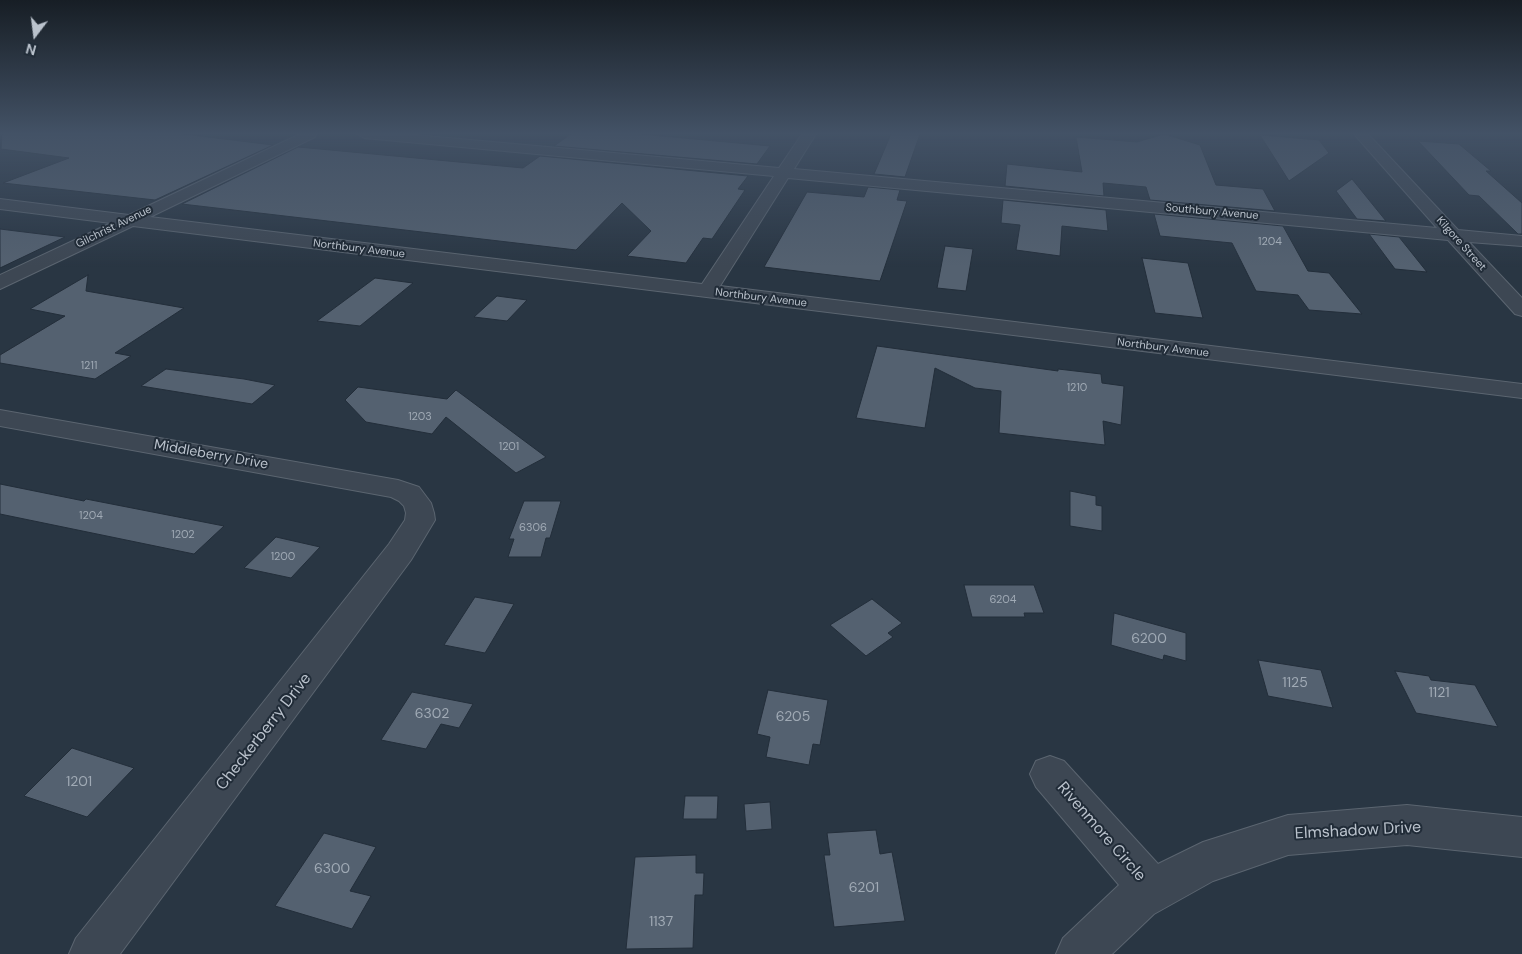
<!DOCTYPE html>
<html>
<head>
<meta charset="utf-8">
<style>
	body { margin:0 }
	#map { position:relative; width:1522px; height:954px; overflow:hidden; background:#293643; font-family:"DM Sans",sans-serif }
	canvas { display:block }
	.north { position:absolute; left:10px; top:10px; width:50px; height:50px; -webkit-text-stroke:4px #212c38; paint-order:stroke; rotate:195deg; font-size:14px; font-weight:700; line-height:20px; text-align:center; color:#bac2cc }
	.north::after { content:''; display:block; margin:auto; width:18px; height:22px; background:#bac2cc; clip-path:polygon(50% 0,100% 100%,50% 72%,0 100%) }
</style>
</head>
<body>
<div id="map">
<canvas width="1522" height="954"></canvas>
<div class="north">N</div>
</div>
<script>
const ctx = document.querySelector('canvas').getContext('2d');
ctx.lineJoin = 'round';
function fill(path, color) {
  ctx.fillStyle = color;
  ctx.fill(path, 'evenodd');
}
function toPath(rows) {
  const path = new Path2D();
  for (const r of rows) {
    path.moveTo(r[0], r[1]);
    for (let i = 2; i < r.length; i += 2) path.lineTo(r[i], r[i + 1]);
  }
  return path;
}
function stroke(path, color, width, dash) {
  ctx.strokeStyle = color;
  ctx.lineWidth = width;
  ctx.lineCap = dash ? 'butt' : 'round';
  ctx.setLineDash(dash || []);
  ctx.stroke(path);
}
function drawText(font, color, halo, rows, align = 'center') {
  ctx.font = font + ' "DM Sans",sans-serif';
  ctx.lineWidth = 4;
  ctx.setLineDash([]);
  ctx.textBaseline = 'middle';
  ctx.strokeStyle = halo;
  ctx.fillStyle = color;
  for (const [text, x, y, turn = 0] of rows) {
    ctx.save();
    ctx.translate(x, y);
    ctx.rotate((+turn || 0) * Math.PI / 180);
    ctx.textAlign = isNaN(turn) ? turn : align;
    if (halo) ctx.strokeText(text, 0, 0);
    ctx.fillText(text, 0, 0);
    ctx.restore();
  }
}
const building = toPath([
	[2,134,183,134,273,145,155,200,3,183,69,158,1,149,2,134],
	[571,134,640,134,770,146,757,164,554,146,571,134],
	[891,134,920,134,905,177,874,174,891,134],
	[1164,134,1200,145,1216,185,1263,189,1275,211,1150,200,1146,187,1103,183,1104,196,1005,186,1007,164,1082,172,1076,137,1137,142,1164,134],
	[1260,135,1319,140,1329,153,1289,181,1260,135],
	[1418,141,1459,144,1491,171,1486,171,1522,203,1522,234,1518,234,1479,196,1469,195,1418,141],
	[298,147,523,168,540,156,748,176,738,189,745,190,712,239,703,238,686,263,627,256,651,231,622,203,576,250,182,204,298,147],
	[1352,179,1386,221,1357,219,1336,191,1352,179],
	[868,187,900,190,897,200,907,201,880,281,764,267,807,192,864,197,868,187],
	[1003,200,1106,210,1108,231,1062,226,1060,256,1016,250,1020,225,1001,223,1003,200],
	[1154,214,1283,226,1308,271,1329,273,1362,314,1309,310,1298,295,1256,291,1232,243,1160,236,1154,214],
	[0,229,16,231,65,237,0,268,0,229],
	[1369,234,1399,237,1427,272,1395,269,1369,234],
	[945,246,973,249,966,291,937,288,945,246],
	[1142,258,1188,263,1203,318,1155,313,1142,258],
	[88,275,86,291,184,308,115,353,131,356,95,379,0,363,0,355,65,316,30,309,88,275],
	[375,278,413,283,360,326,317,321,375,278],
	[497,296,527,300,507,321,474,317,497,296],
	[877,346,1058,371,1058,369,1101,374,1102,383,1124,386,1121,425,1103,421,1105,445,999,433,1001,391,975,388,935,368,925,428,856,418,877,346],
	[166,369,244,379,275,385,252,404,141,386,166,369],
	[358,387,447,399,456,390,546,457,516,473,446,417,432,434,366,422,345,400,358,387],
	[0,484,84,501,86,499,224,526,194,554,0,514,0,484],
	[1070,491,1096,496,1096,505,1102,506,1102,531,1070,526,1070,491],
	[524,501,561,501,550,538,546,538,541,557,508,557,514,539,509,539,524,501],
	[276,537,320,547,291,578,244,568,276,537],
	[964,585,1034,585,1044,613,1024,613,1025,617,972,617,964,585],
	[475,597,514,604,485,653,444,645,475,597],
	[872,599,902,623,888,633,893,637,866,656,830,625,872,599],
	[1114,613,1186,633,1186,661,1164,655,1163,660,1111,645,1114,613],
	[1258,660,1321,670,1333,708,1268,696,1258,660],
	[1395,671,1429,676,1431,680,1475,685,1498,727,1416,713,1395,671],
	[768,690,828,700,820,745,813,744,809,765,766,757,770,737,757,734,768,690],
	[412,692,473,704,459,728,441,724,426,749,381,740,412,692],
	[72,748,134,768,87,817,24,796,72,748],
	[685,796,718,796,717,819,683,819,685,796],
	[770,802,772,829,746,831,744,804,770,802],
	[876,830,880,854,892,852,905,921,834,927,824,855,830,855,827,833,876,830],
	[324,833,376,847,350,891,371,896,352,929,275,906,324,833],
	[696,855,696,873,704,873,703,895,695,895,693,948,626,949,635,857,696,855]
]);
const minor = toPath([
	[300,134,317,134,315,137,150,217,702,284,774,176,364,138,357,134,405,134,779,168,802,134,816,134,794,169,1437,228,1354,134,1368,134,1458,230,1522,236,1522,246,1469,242,1522,298,1522,316,1515,314,1448,240,788,178,720,286,1522,384,1522,398,133,226,0,289,0,275,111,223,0,209,0,199,129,215,300,134],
	[0,410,398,480,419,487,431,503,434,513,435,520,411,560,120,954,69,954,76,938,389,544,405,520,406,513,404,506,399,501,391,497,0,426,0,410],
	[1050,756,1064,761,1158,864,1203,842,1288,815,1407,805,1522,817,1522,857,1407,845,1288,855,1213,881,1154,914,1112,954,1056,954,1063,938,1119,885,1036,787,1030,774,1036,761,1050,756]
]);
const farStreetnames = [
	["Southbury Avenue",1212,212,5],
	["Gilchrist Avenue",114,227,-26],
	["Kilgore Street",1461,244,48],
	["Northbury Avenue",359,249,7],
	["Northbury Avenue",761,298,7],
	["Northbury Avenue",1163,348,7]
];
const numberNames = [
	["1204",1270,242],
	["1211",89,366],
	["1210",1077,388],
	["1203",420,417],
	["1201",509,447],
	["1204",91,516],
	["6306",533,528],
	["1202",183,535],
	["1200",283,557],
	["6204",1003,600]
];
const streetNames = [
	["Middleberry Drive",211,455,10]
];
const nearNumbernames = [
	["6200",1149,639],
	["1125",1295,683],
	["1121",1439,693],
	["6302",432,714],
	["6205",793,717],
	["1201",79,782],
	["6300",332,869],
	["6201",864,888],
	["1137",661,922]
];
const nearStreetnames = [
	["Checkerberry Drive",264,732,-52],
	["Elmshadow Drive",1358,831,-3],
	["Rivenmore Circle",1101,832,49]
];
fill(building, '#546170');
stroke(building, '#232e3a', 1);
stroke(minor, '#5b6570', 2);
fill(minor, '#3d4753');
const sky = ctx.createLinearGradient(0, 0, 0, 267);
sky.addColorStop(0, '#171e25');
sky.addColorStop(0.5, '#435266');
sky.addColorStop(1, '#43526600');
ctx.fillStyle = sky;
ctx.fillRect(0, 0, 1522, 267);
drawText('11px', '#bac2cc', '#212c38', farStreetnames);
drawText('11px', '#a0aab5', null, numberNames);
drawText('14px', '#bac2cc', '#212c38', streetNames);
drawText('14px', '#a0aab5', null, nearNumbernames);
drawText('16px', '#bac2cc', '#212c38', nearStreetnames);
</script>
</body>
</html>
